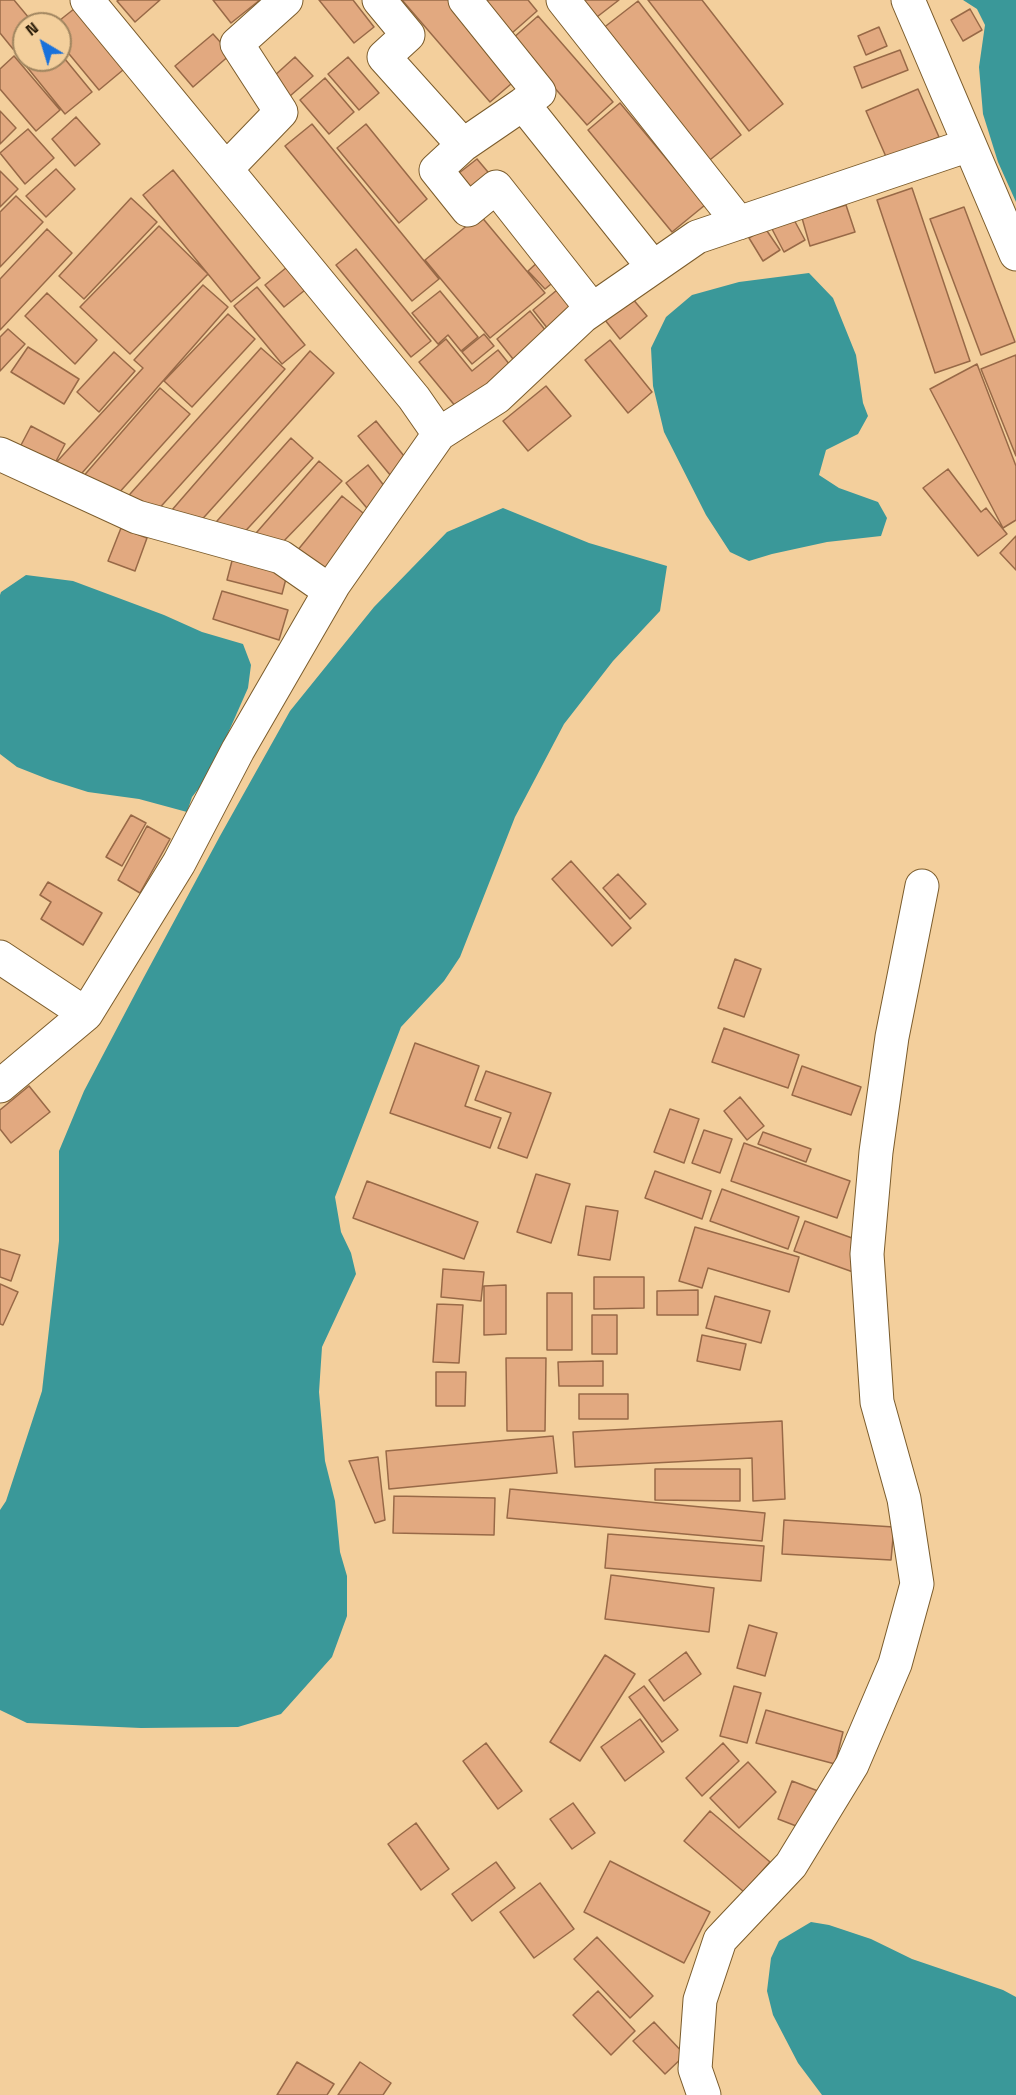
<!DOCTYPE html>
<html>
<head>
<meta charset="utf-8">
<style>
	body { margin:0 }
	#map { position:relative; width:1016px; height:2095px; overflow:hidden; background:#f3cf9c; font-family:"Space Grotesk",sans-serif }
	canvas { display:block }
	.north { position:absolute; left:12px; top:12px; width:60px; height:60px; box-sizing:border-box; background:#f3cf9c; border:2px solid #a0855f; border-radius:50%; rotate:322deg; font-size:16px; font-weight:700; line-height:24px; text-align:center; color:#231603 }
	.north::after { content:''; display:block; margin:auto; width:21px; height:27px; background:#1871db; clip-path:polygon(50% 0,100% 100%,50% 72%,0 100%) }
</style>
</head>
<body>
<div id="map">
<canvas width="1016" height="2095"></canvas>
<div class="north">N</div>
</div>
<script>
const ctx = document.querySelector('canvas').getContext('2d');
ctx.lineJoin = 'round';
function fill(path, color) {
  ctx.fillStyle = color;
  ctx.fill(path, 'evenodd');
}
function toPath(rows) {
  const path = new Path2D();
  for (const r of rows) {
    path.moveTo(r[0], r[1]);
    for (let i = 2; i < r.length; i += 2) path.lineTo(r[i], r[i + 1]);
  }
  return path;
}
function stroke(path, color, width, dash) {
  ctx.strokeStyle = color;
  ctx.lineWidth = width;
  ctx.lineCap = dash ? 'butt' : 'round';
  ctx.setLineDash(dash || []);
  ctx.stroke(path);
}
const water = toPath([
	[963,0,1016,0,1016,202,998,162,983,114,979,67,985,25,977,9],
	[809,273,833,298,856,355,863,403,868,416,858,434,826,450,819,475,839,488,878,502,887,518,881,536,827,542,772,554,749,561,730,552,706,515,664,432,653,386,651,348,666,317,692,295,739,282],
	[503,508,589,543,667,566,660,611,613,661,564,724,515,817,460,957,444,981,401,1027,335,1197,341,1232,351,1253,356,1274,322,1347,319,1392,325,1461,335,1501,340,1552,347,1576,347,1616,332,1657,281,1714,238,1727,141,1728,27,1723,0,1710,0,1510,6,1501,42,1391,59,1241,59,1151,84,1091,144,977,220,836,290,711,374,607,447,532],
	[26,575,73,581,164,615,202,632,243,644,251,665,248,688,217,758,203,783,192,797,187,812,139,799,88,792,50,780,17,767,0,754,0,595,1,592],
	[811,1922,829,1925,871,1939,912,1959,1003,1990,1016,1997,1016,2095,822,2095,798,2063,773,2015,767,1991,771,1958,779,1941]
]);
const building = toPath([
	[0,0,14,0,34,24,24,24,24,40,13,49,0,33,0,0],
	[119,0,160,0,135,22,117,1,119,0],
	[213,0,260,0,231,23,213,0],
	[319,0,353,0,374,27,354,43,319,0],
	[402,0,450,0,518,78,490,102,402,0],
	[483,0,528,0,537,11,512,33,483,0],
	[577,0,619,0,593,20,577,0],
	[648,0,702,0,783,104,749,131,648,0],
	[638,1,741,135,706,163,602,29,638,1],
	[79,5,129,65,99,90,60,43,60,24,55,24,79,5],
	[970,9,982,30,963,41,951,20,970,9],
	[538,16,613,102,587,125,512,39,538,16],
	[879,27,887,46,866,55,858,36,879,27],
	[213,34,231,54,193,87,175,66,213,34],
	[900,50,908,70,862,88,854,67,900,50],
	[24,51,24,60,60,60,60,53,92,92,65,114,18,56,24,51],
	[14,56,60,110,36,131,0,89,0,69,14,56],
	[295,57,313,76,290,96,273,77,295,57],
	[348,57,379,93,359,110,328,74,348,57],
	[325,78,354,112,329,134,300,100,325,78],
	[918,89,939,137,887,159,866,111,918,89],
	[620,103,705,205,672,232,588,130,620,103],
	[0,111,16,128,0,144,0,111],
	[76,117,100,144,75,166,52,139,76,117],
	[312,124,439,279,412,301,285,146,312,124],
	[366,124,427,199,399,223,337,148,366,124],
	[28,129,54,158,25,184,0,153,28,129],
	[477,159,493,178,476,193,459,173,477,159],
	[56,169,75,189,46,217,26,196,56,169],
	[173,170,260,278,231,302,143,195,173,170],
	[0,171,18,189,0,207,0,171],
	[912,188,970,361,935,373,877,200,912,188],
	[16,196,43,222,0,267,0,212,16,196],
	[131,198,157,222,84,299,59,276,131,198],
	[846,205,855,232,810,246,802,218,846,205],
	[964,207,1015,342,981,355,930,219,964,207],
	[480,215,545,293,490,338,425,260,480,215],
	[793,218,805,240,784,252,772,229,793,218],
	[159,226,208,274,130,354,80,307,159,226],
	[765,228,780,250,763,261,749,238,765,228],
	[47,229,72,253,0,330,0,279,47,229],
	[356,249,431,341,411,357,336,265,356,249],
	[539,261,556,280,545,289,528,271,539,261],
	[292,263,310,286,284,307,265,285,292,263],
	[203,285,228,307,75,481,52,467,143,368,134,360,203,285],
	[257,287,305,345,282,364,234,306,257,287],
	[557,290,573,310,548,329,533,310,557,290],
	[440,291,478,337,461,351,448,335,438,344,412,313,440,291],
	[47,293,97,340,75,364,25,316,47,293],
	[632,298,647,316,620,339,605,320,632,298],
	[530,311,550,336,517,364,497,339,530,311],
	[228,314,255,339,192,407,164,381,228,314],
	[8,329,25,344,0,371,0,337,8,329],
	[484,334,494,346,472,364,462,352,484,334],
	[446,339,472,371,498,350,514,370,461,413,419,362,446,339],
	[610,340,652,392,628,413,585,360,610,340],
	[28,347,79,379,64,404,11,372,28,347],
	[261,348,285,369,155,513,122,503,261,348],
	[310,351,334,373,197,525,165,518,310,351],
	[114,352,135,371,99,412,77,392,114,352],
	[1016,355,1016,456,981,369,1016,355],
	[977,364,1016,466,1016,520,1003,528,930,389,977,364],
	[546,386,571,416,528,451,503,421,546,386],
	[160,388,190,414,117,495,81,479,160,388],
	[376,421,408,461,391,476,358,436,376,421],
	[31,426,65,444,54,465,20,447,31,426],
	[291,438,313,458,238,539,209,530,291,438],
	[319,461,342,481,278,547,250,540,319,461],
	[368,465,392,496,371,513,346,483,368,465],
	[948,469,981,512,986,508,1007,534,978,556,923,488,948,469],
	[342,496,368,517,323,572,297,551,342,496],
	[121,528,147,538,135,571,108,561,121,528],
	[1016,536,1016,570,1000,553,1016,536],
	[234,553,289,567,282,594,227,580,234,553],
	[222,591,288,610,279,640,213,619,222,591],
	[131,815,146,823,122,866,106,857,131,815],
	[147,826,170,839,140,893,118,880,147,826],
	[571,861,631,928,612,946,552,879,571,861],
	[618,874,646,904,630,919,603,888,618,874],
	[48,882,102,913,83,945,41,919,51,902,40,895,48,882],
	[735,959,761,969,744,1017,718,1008,735,959],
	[724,1028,799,1055,788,1088,712,1062,724,1028],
	[415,1043,479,1066,465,1106,501,1118,490,1148,390,1113,415,1043],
	[802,1066,861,1087,851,1115,792,1095,802,1066],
	[486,1071,551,1093,527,1158,498,1148,511,1113,475,1100,486,1071],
	[29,1086,50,1112,11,1143,0,1129,0,1110,29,1086],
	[740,1097,764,1126,747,1140,724,1111,740,1097],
	[670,1109,699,1119,684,1163,654,1152,670,1109],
	[704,1130,732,1139,720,1173,692,1163,704,1130],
	[763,1132,811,1149,806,1162,758,1144,763,1132],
	[744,1143,850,1181,837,1218,731,1181,744,1143],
	[655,1171,711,1191,702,1219,645,1198,655,1171],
	[536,1174,570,1184,551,1243,517,1232,536,1174],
	[367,1181,478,1222,464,1259,353,1218,367,1181],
	[722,1189,799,1217,788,1249,710,1221,722,1189],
	[586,1206,618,1211,610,1260,578,1255,586,1206],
	[805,1221,863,1242,853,1272,794,1251,805,1221],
	[695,1227,799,1257,789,1292,708,1268,702,1288,679,1281,695,1227],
	[0,1249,20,1255,11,1281,0,1277,0,1249],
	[443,1269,484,1272,481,1301,441,1297,443,1269],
	[594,1277,644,1277,644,1308,594,1309,594,1277],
	[0,1284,18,1292,3,1325,0,1324,0,1284],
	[506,1285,506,1334,484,1335,484,1286,506,1285],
	[698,1290,698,1315,657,1315,657,1291,698,1290],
	[547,1293,572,1293,572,1350,547,1350,547,1293],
	[715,1296,770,1311,761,1343,706,1328,715,1296],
	[437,1304,463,1305,459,1363,433,1362,437,1304],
	[592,1315,617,1315,617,1354,592,1354,592,1315],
	[702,1335,746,1344,740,1370,697,1361,702,1335],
	[506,1358,546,1358,545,1431,507,1431,506,1358],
	[603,1361,603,1386,559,1386,558,1362,603,1361],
	[436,1372,466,1372,465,1406,436,1406,436,1372],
	[579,1394,628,1394,628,1419,579,1419,579,1394],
	[782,1421,785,1499,753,1501,752,1458,575,1467,573,1432,782,1421],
	[553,1436,557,1473,389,1489,386,1451,553,1436],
	[378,1457,385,1520,375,1523,349,1461,378,1457],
	[655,1469,740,1469,740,1501,655,1500,655,1469],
	[510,1489,765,1513,762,1541,507,1518,510,1489],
	[394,1496,495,1498,494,1535,393,1533,394,1496],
	[784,1520,894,1527,891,1560,782,1554,784,1520],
	[608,1534,764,1546,761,1581,605,1568,608,1534],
	[611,1575,714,1588,709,1632,605,1619,611,1575],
	[749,1625,777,1633,765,1676,737,1668,749,1625],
	[686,1652,701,1674,664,1701,649,1680,686,1652],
	[605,1655,635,1674,580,1761,550,1742,605,1655],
	[644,1686,678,1730,662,1742,629,1697,644,1686],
	[734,1686,761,1693,747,1743,720,1736,734,1686],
	[766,1710,843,1732,835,1764,756,1743,766,1710],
	[640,1719,664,1752,625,1781,601,1747,640,1719],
	[486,1743,522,1791,498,1809,463,1761,486,1743],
	[723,1743,739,1761,702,1796,686,1778,723,1743],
	[748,1762,776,1792,739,1828,710,1798,748,1762],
	[792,1781,818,1791,804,1829,778,1819,792,1781],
	[573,1803,595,1833,572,1849,550,1819,573,1803],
	[710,1811,770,1862,744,1892,684,1841,710,1811],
	[416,1823,449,1869,421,1890,388,1844,416,1823],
	[610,1861,710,1912,684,1963,584,1912,610,1861],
	[496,1862,515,1888,472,1921,452,1894,496,1862],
	[540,1883,574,1929,534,1958,500,1912,540,1883],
	[597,1937,653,1996,630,2018,574,1959,597,1937],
	[598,1991,635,2031,611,2055,573,2015,598,1991],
	[654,2022,685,2055,665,2074,633,2041,654,2022],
	[297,2062,334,2084,327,2095,277,2095,297,2062],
	[360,2062,391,2083,383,2095,338,2095,360,2062]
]);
const minor = toPath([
	[379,0,408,35,384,57,463,145,523,104,653,267],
	[465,0,539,92,523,104],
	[563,0,739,223],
	[908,0,1016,254],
	[463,145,436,170,468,210,496,187,592,309],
	[227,168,281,112,237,44,286,0],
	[439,434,497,397,583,316,697,237,969,145],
	[0,454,137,517,281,557,330,591],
	[0,957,86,1014,179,863,238,750,334,584,439,434,414,398,87,0],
	[0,1086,86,1014],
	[704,2095,695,2069,700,2000,720,1940,791,1865,852,1765,895,1664,917,1584,904,1499,877,1402,867,1254,876,1152,892,1037,922,886]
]);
fill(water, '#3a9899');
fill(building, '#e2a980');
stroke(building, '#986947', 1.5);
stroke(minor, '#7b5c2c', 35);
stroke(minor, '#fff', 33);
</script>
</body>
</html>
